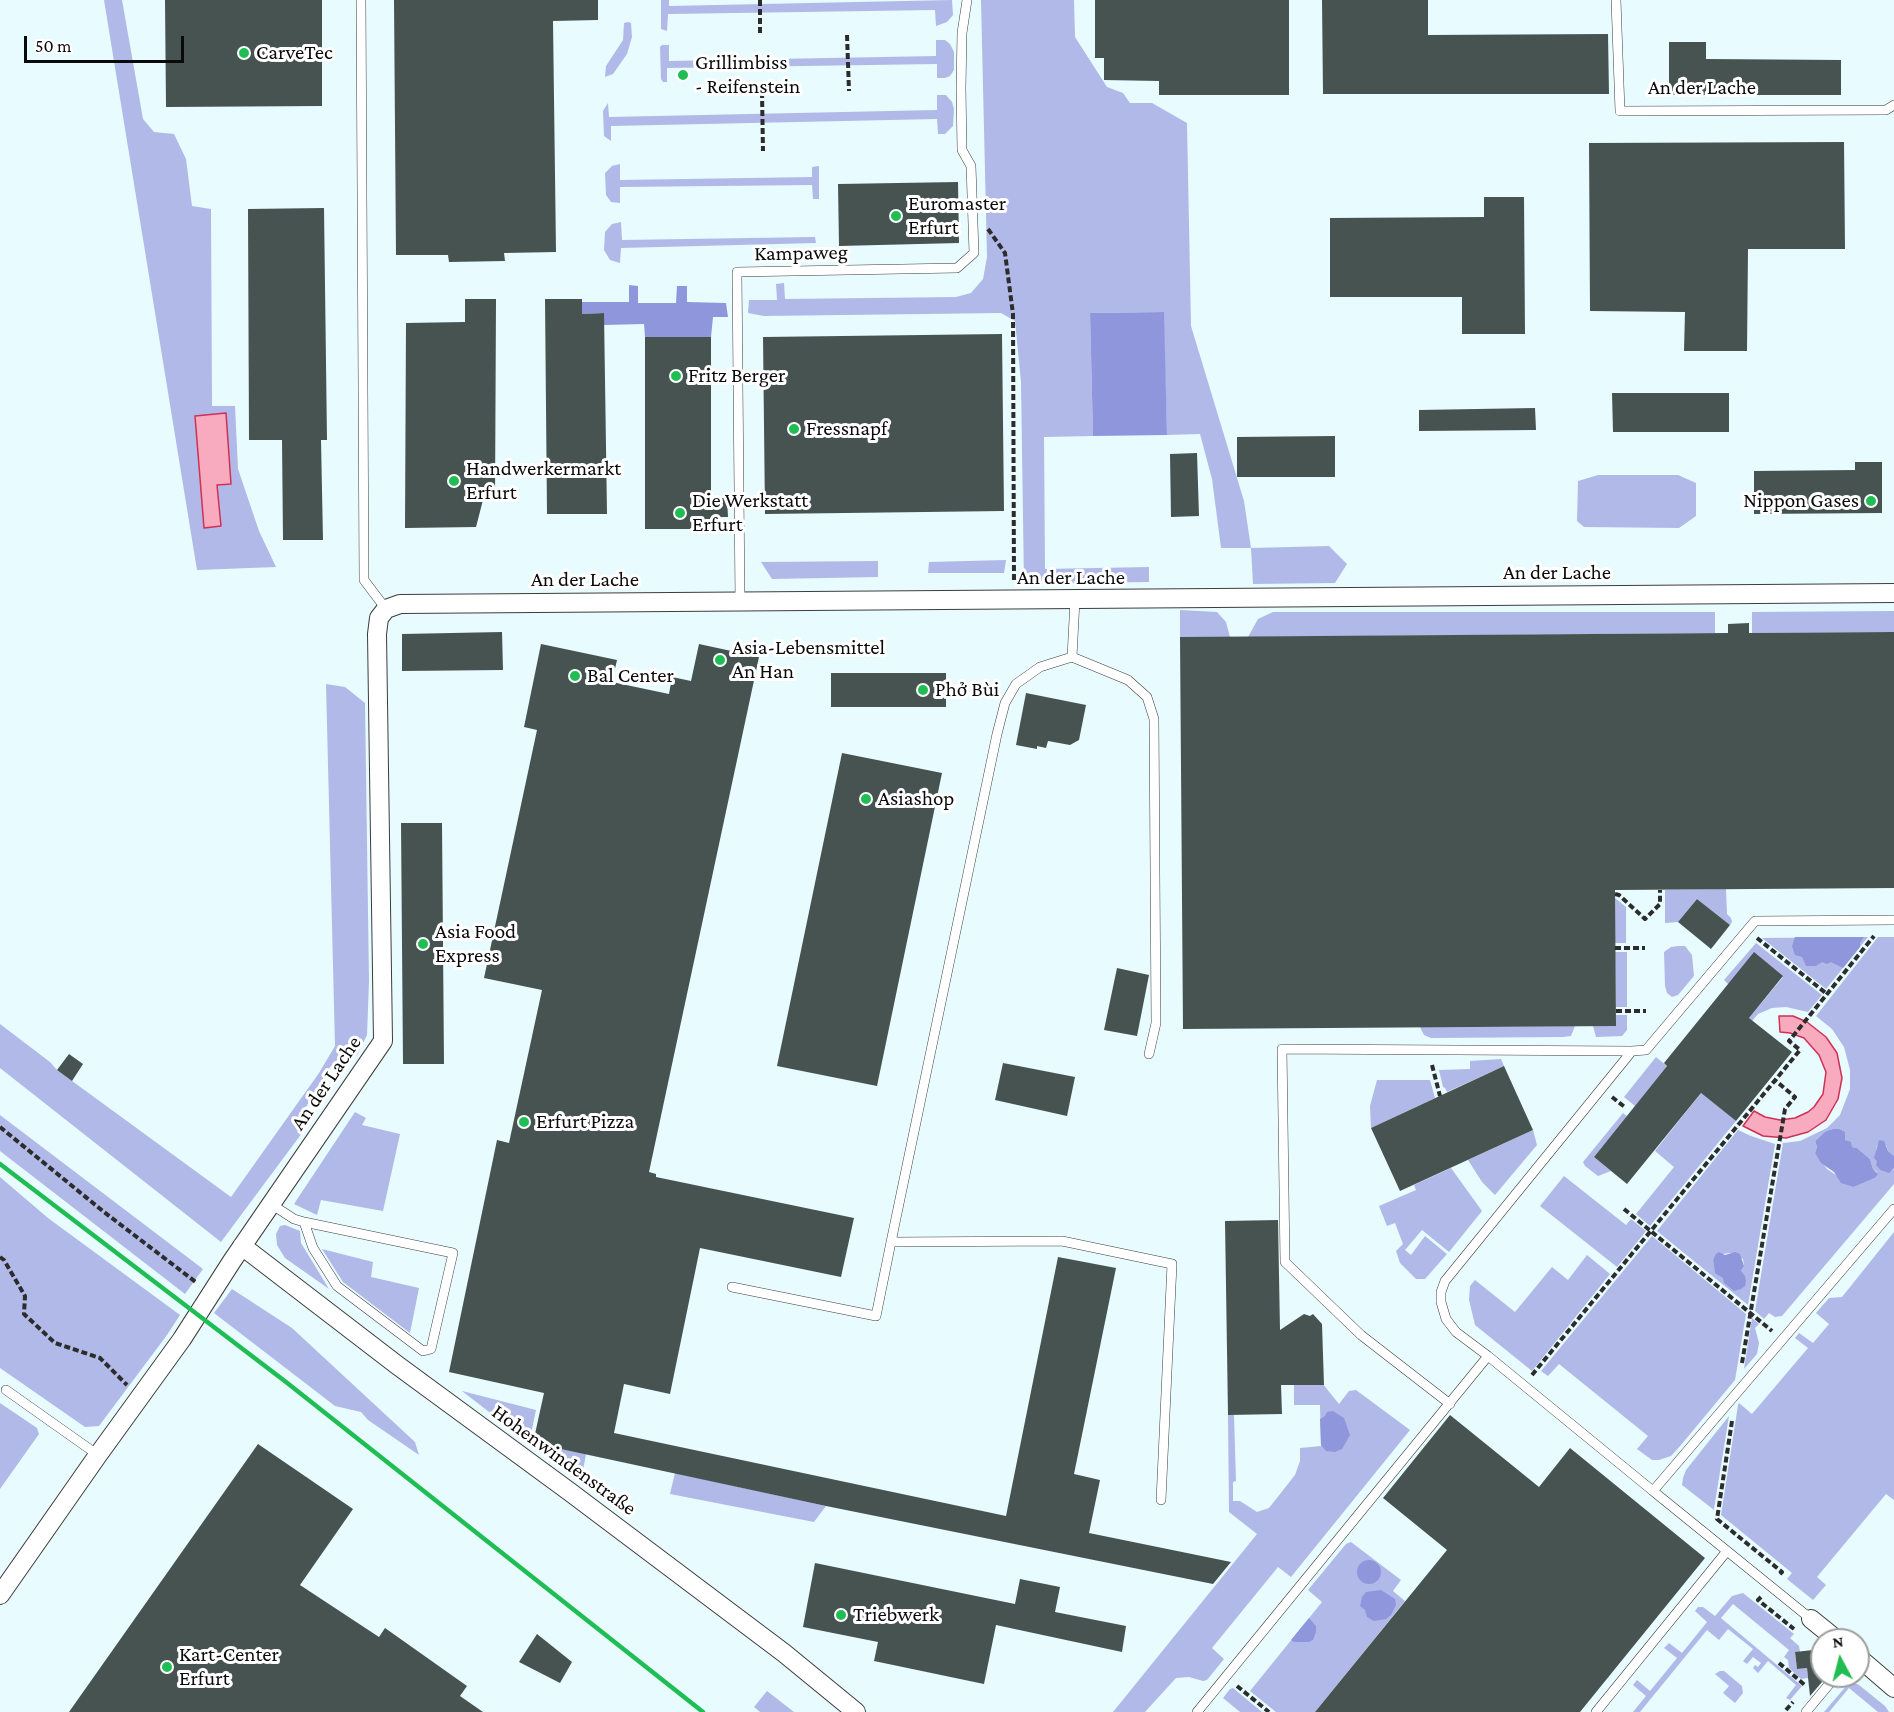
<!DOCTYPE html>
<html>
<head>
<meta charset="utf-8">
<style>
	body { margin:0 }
	#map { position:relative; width:1894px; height:1712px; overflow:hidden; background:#e8fbff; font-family:"Crimson Pro",serif }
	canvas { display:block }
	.north { position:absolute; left:1810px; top:1628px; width:60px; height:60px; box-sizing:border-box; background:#fff; border:2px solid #9d9d9d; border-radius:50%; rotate:353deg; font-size:16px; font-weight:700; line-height:24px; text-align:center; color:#0a0a0a }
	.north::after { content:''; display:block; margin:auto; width:21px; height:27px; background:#20bd54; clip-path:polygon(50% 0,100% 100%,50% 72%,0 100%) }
	.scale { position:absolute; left:24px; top:36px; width:160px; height:27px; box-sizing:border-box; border:3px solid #0a0a0a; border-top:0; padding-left:8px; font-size:18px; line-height:21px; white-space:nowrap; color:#0a0a0a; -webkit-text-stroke:4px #fff; paint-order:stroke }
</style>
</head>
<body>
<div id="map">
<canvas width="1894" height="1712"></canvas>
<div class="north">N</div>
<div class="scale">50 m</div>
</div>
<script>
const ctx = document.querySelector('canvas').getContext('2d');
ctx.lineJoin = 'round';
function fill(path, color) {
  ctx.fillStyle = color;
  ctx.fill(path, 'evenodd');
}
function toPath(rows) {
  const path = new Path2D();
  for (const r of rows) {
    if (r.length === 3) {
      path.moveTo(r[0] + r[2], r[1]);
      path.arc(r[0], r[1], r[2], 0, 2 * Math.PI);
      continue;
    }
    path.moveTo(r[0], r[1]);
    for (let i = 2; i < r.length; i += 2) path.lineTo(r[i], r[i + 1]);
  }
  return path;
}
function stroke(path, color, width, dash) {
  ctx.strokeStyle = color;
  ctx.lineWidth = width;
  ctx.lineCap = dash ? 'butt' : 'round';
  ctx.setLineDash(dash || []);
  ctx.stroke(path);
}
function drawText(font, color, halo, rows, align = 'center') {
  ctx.font = font + ' "Crimson Pro",serif';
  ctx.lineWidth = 6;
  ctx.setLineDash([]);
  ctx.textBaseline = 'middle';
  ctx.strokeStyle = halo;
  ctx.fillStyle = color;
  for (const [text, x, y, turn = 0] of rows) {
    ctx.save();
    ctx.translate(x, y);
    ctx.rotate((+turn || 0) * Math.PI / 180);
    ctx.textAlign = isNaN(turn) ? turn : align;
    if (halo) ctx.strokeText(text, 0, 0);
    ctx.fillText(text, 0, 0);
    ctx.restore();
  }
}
const green = toPath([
	[104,0,122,0,143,119,154,132,174,134,186,159,192,206,211,209,212,406,235,406,238,469,259,531,276,567,197,570],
	[661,0,669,0,669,6,952,0,953,15,947,22,936,26,935,10,668,14,667,31,661,29],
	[981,0,1074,0,1075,37,1107,87,1123,93,1130,103,1152,103,1187,123,1191,326,1244,501,1251,548,1329,546,1347,564,1335,583,1253,584,1251,548,1221,548,1212,479,1200,434,1167,435,1163,312,1090,313,1093,436,1044,437,1045,569,1149,567,1149,582,1024,584,1021,382,1015,321,1001,313,764,316,748,313,749,300,777,300,776,284,784,283,785,299,956,297,971,293,983,279,987,257],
	[628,22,631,23,632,37,627,54,613,74,605,77,606,66,623,40,624,23],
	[936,40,945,40,950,44,954,52,954,70,950,76,945,78,937,78,937,64,667,68,667,82,663,82,661,79,660,47,662,45,669,45,669,61,936,56],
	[937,95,946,95,952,102,954,109,953,126,945,134,938,134,937,119,611,126,611,141,604,136,603,111,608,103,609,117,937,110],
	[620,164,620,180,812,177,812,167,819,166,819,199,813,199,812,185,620,187,620,203,611,202,606,195,605,173,612,166],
	[621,222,622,240,815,237,816,243,621,248,620,263,610,260,604,250,605,232,612,224],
	[1598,475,1678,475,1696,483,1696,516,1679,528,1584,527,1577,521,1578,481],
	[1006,560,1004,573,928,573,929,562],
	[878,561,878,577,772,579,761,562],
	[1180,610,1217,612,1226,622,1230,637,1180,637],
	[1894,611,1894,632,1752,633,1752,612],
	[1273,612,1715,612,1715,633,1248,637,1258,619],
	[326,684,345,687,365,703,369,981,367,1035,357,1055,330,1067,306,1107,305,1129,221,1242,0,1068,0,1024,50,1062,57,1070,231,1197,319,1073,335,1046],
	[1726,889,1727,914,1731,918,1732,922,1730,925,1697,899,1678,922,1665,923,1665,890],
	[1615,898,1626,907,1626,943,1615,943],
	[1864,937,1868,937,1826,989,1762,938],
	[1878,937,1894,937,1894,1156,1888,1151,1886,1145,1877,1145,1875,1158,1878,1161,1877,1165,1880,1170,1893,1170,1894,1168,1894,1184,1782,1316,1775,1317,1769,1313,1764,1319,1755,1311,1783,1143,1800,1141,1827,1128,1840,1115,1850,1089,1850,1070,1844,1047,1832,1029,1816,1016],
	[1833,1129,1852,1147,1857,1148,1870,1159,1873,1169,1877,1172,1875,1178,1854,1187,1827,1169,1815,1153,1817,1147,1815,1141,1826,1131],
	[1756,943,1822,995,1808,1012,1786,1007,1772,1008,1758,1014,1752,1021,1749,1018,1783,977,1728,984,1724,980],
	[1678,946,1685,946,1692,955,1694,976,1678,995,1672,997,1667,993,1665,986,1664,952,1671,947],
	[1615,952,1627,952,1627,1007,1616,1007],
	[1616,1015,1627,1015,1627,1030,1622,1036,1596,1037,1593,1026,1615,1026],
	[1575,1026,1571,1036,1563,1037,1431,1038,1424,1035,1420,1027],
	[1656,1057,1667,1066,1635,1106,1624,1097],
	[1501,1059,1504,1066,1447,1092,1445,1088,1443,1087,1439,1070,1470,1069,1470,1061],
	[1377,1080,1430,1080,1435,1098,1371,1128,1370,1106],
	[1701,1093,1736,1121,1650,1226,1636,1214,1674,1167,1655,1151],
	[355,1112,366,1118,362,1125,400,1134,383,1211,321,1200,317,1215,294,1204],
	[1623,1113,1627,1116,1594,1157,1611,1171,1598,1176,1585,1166,1583,1162],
	[0,1115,203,1269,185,1294,0,1151],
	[1533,1130,1537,1145,1495,1195,1482,1182,1468,1160],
	[1738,1130,1751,1136,1775,1144,1748,1305,1657,1231],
	[1730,1253,1743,1259,1744,1266,1741,1271,1715,1271,1713,1260,1715,1255],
	[1451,1168,1482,1211,1449,1252,1422,1230,1405,1250,1411,1255,1425,1236,1447,1254,1425,1279,1416,1279,1400,1263,1396,1251,1403,1244,1395,1223,1387,1226,1379,1206,1416,1190,1414,1185],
	[1564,1176,1626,1225,1631,1219,1646,1231,1617,1267,1540,1206],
	[0,1177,48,1218,180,1315,167,1335,99,1426,85,1427,0,1368],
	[285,1225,300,1231,301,1243,329,1289,285,1258,277,1245,276,1234,280,1226],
	[1894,1232,1894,1500,1886,1494,1817,1577,1826,1585,1813,1600,1787,1579,1792,1573,1721,1515,1738,1405,1739,1403,1752,1414,1808,1348,1795,1338,1799,1333,1813,1343,1829,1324,1816,1313,1829,1298,1842,1297],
	[1652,1236,1746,1314,1735,1380,1681,1445,1671,1456,1659,1460,1652,1460,1637,1449,1648,1436,1559,1364,1548,1376,1541,1371],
	[322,1249,373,1262,371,1277,419,1288,410,1333,343,1282],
	[1587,1255,1610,1274,1532,1371,1475,1325,1469,1300,1470,1286,1475,1280,1515,1312,1552,1267,1568,1280],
	[232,1289,292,1328,415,1442,419,1455,368,1420,361,1412,335,1406,214,1313],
	[1752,1318,1759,1324,1755,1328,1759,1343,1757,1354,1744,1369],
	[1294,1348,1339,1404,1349,1391,1356,1390,1410,1430,1291,1577,1278,1567,1212,1648,1224,1659,1207,1680,1203,1681,1189,1677,1176,1678,1145,1712,1113,1712,1257,1534,1229,1512,1228,1415,1234,1415,1236,1481,1233,1482,1233,1501,1240,1501,1257,1512,1269,1508,1295,1475,1300,1461,1300,1448,1321,1446,1320,1405,1294,1405],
	[462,1391,536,1410,529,1443],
	[0,1403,37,1428,39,1434,0,1489],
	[1729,1416,1714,1509,1714,1510,1682,1485,1683,1478,1686,1470],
	[543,1445,586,1454,581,1481,542,1453],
	[675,1473,826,1506,814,1522,670,1494],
	[1351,1542,1401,1580,1393,1591,1405,1601,1315,1712,1276,1712,1250,1691,1322,1602,1308,1590,1346,1544],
	[1743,1593,1794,1634,1790,1638,1799,1646,1800,1652,1795,1653,1797,1669,1807,1668,1808,1678,1801,1679,1789,1668,1788,1660,1784,1657,1789,1650,1733,1604,1721,1618,1802,1686,1790,1700,1786,1698,1796,1685,1768,1661,1758,1673,1753,1668,1755,1665,1758,1667,1761,1663,1753,1657,1747,1664,1743,1661,1753,1649,1728,1629,1719,1640,1707,1630,1640,1712,1633,1712,1646,1696,1633,1685,1637,1680,1650,1691,1677,1658,1664,1648,1669,1643,1682,1653,1707,1622,1695,1611,1698,1607,1703,1607,1715,1616,1732,1596],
	[1720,1671,1724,1671,1742,1686,1743,1693,1735,1703,1723,1693,1729,1686,1715,1674],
	[1853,1682,1859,1685,1885,1706,1889,1712,1878,1712,1849,1688,1829,1712,1824,1712,1847,1685],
	[1233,1688,1262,1712,1240,1712,1223,1698,1230,1689],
	[767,1691,794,1712,760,1712,754,1707]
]);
const forest = toPath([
	[629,285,638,286,638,303,676,303,677,286,687,286,687,302,726,303,728,317,713,317,711,337,645,337,644,324,604,325,604,313,582,314,582,302,629,302],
	[1164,312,1167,435,1093,436,1090,313],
	[1795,937,1864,937,1860,943,1860,947,1843,968,1831,962,1827,964,1822,962,1816,966,1806,966,1802,957,1795,955,1792,946],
	[1833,1129,1839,1129,1845,1132,1845,1140,1851,1142,1852,1147,1857,1148,1870,1159,1873,1169,1878,1174,1875,1178,1854,1187,1841,1183,1834,1172,1821,1163,1815,1153,1817,1147,1815,1141,1826,1131],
	[1879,1140,1884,1141,1888,1151,1894,1156,1894,1168,1889,1173,1880,1170,1876,1165,1877,1161,1874,1158],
	[1719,1252,1725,1255,1735,1252,1740,1254,1744,1266,1741,1271,1745,1276,1746,1281,1745,1286,1741,1289,1734,1291,1724,1283,1723,1278,1715,1273,1713,1260,1715,1255],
	[1333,1411,1344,1418,1350,1435,1342,1449,1335,1452,1326,1451,1321,1445,1320,1419,1325,1416,1327,1412],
	[1369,1572,12],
	[1381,1590,1395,1599,1396,1605,1391,1615,1386,1619,1374,1621,1367,1617,1365,1610,1360,1606,1362,1597,1366,1592],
	[1309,1618,1316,1626,1316,1632,1313,1640,1309,1642,1294,1642,1291,1640]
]);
const water = toPath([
	[226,413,231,484,217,485,221,526,204,528,195,416,226,413],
	[1779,1016,1793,1016,1807,1022,1826,1037,1837,1053,1842,1078,1838,1099,1826,1120,1808,1132,1786,1138,1763,1136,1743,1126,1754,1111,1765,1117,1780,1120,1795,1118,1808,1112,1814,1107,1823,1094,1826,1072,1819,1055,1804,1038,1790,1033,1780,1032,1779,1016]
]);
const building = toPath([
	[165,0,322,0,322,106,166,107],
	[394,0,598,0,598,20,553,21,556,252,504,253,505,261,449,262,448,255,396,255],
	[1095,0,1289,0,1289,95,1159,95,1159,81,1104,80,1104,58,1095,58],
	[1322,0,1428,0,1428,35,1608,34,1609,94,1323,94],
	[1669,42,1706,42,1706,59,1841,60,1841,95,1669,95],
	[1844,142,1845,249,1748,249,1747,351,1684,351,1685,312,1590,311,1589,143],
	[958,182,959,243,839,246,838,184],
	[1484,197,1524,197,1525,334,1462,334,1462,297,1330,297,1330,218,1484,217],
	[324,208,327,440,321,440,323,540,283,540,282,440,249,440,248,209],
	[465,299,496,299,495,500,483,500,476,527,405,528,406,323,465,322],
	[545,299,582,299,582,314,604,313,607,514,547,514],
	[1002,334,1004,511,765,514,763,337],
	[645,337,711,337,711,498,727,498,728,517,711,517,711,529,645,529],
	[1612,393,1729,393,1729,432,1613,432],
	[1535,408,1536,430,1419,431,1419,410],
	[1335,436,1335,477,1237,477,1237,437],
	[1197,453,1199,516,1171,517,1170,454],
	[1855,462,1882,462,1882,513,1754,514,1754,471,1855,470],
	[1749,623,1749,633,1894,632,1894,888,1615,890,1616,1026,1183,1029,1180,637,1728,633,1728,624],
	[502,632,503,670,402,671,402,634],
	[541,644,617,660,612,682,669,694,672,677,691,681,699,644,759,657,649,1172,656,1174,656,1177,854,1218,841,1277,700,1248,670,1394,624,1384,614,1433,1006,1516,1058,1257,1116,1268,1074,1474,1100,1480,1089,1533,1231,1562,1213,1584,826,1506,533,1443,544,1393,449,1372,497,1140,509,1143,542,990,484,978,537,730,524,727],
	[831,673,946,673,946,707,831,707],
	[1026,693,1086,705,1079,740,1070,745,1048,741,1046,748,1037,746,1037,749,1016,745],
	[842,753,942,773,877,1086,777,1066],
	[401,823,442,823,444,1064,403,1064],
	[1697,899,1730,925,1711,949,1678,922],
	[1754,952,1783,976,1749,1018,1792,1052,1736,1121,1701,1093,1627,1184,1594,1157,1667,1066,1664,1063],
	[1117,968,1149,975,1137,1036,1104,1030],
	[69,1054,83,1064,72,1081,57,1070],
	[1003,1063,1075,1077,1067,1116,995,1100],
	[1504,1066,1533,1130,1400,1191,1371,1128],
	[1278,1220,1280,1330,1304,1314,1310,1316,1313,1314,1322,1324,1324,1385,1281,1385,1282,1414,1228,1415,1225,1221],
	[1450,1415,1539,1487,1570,1448,1705,1558,1580,1712,1315,1712,1447,1550,1383,1498],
	[258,1444,353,1509,300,1585,379,1637,385,1628,467,1686,460,1696,483,1712,69,1712],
	[815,1563,1015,1604,1020,1579,1060,1587,1055,1612,1126,1626,1122,1652,996,1625,984,1684,874,1661,878,1642,803,1627],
	[537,1634,572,1662,560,1683,519,1662],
	[1822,1649,1822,1682,1810,1696,1807,1668,1797,1669,1795,1652]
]);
const path = toPath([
	[760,0,760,36],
	[847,35,849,91],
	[762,92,763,151],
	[988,229,1005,253,1013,314,1014,582],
	[1615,894,1619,895,1645,919,1660,904,1660,890],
	[1757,938,1827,994],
	[1615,948,1645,948],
	[1616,1011,1646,1011],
	[1432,1065,1440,1096],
	[1612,1097,1626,1108],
	[0,1127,104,1212,197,1283],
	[1624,1209,1772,1331],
	[0,1257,4,1260,25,1296,24,1314,55,1343,100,1358,127,1385],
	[1742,1363,1785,1109,1795,1097,1776,1081],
	[1532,1375,1800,1050,1789,1041,1874,936],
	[1732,1421,1717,1519,1782,1572,1779,1575],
	[1761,1597,1758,1600,1794,1629],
	[1779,1663,1806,1686],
	[1237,1686,1269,1712],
	[1786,1710,1793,1702]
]);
const lane = toPath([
	[361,0,364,580,386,609],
	[1616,0,1620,111,1886,110,1894,105],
	[1075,600,1072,657,1040,667,1016,684,1005,703,997,734,891,1242,1062,1241,1172,1264,1161,1500],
	[740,602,737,272,957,268,974,253,971,166,962,150,961,88,962,33,967,0],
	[1072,657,1128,680,1147,697,1154,719,1156,1023,1149,1054],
	[271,1204,294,1219,304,1222,453,1253,431,1349,423,1351,337,1286,313,1248,304,1222],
	[732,1287,876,1316,891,1242],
	[1488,1356,1456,1332,1446,1319,1441,1302,1441,1292,1445,1281,1632,1051,1646,1050,1755,921,1894,920],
	[6,1390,98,1455],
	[1450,1404,1361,1335,1285,1262,1282,1049,1632,1051],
	[1811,1619,1653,1491,1894,1209],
	[1197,1712,1488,1356,1653,1491],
	[1596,1712,1727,1551],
	[1806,1712,1836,1676]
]);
const street = toPath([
	[242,1246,397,1365,570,1492,784,1653,856,1712],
	[0,1595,98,1455,182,1339,232,1261,383,1041,377,634,379,618,386,609,400,604,1894,593],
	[1811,1619,1837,1640],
	[1858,1657,1894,1688]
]);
const rail = toPath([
	[0,1164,286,1382,703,1712]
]);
const markers = [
	[244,53,6,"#20bd54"],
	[683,75,6,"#20bd54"],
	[896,216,6,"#20bd54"],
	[676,376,6,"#20bd54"],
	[794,429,6,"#20bd54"],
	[454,481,6,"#20bd54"],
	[1871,501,6,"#20bd54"],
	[680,513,6,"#20bd54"],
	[720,660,6,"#20bd54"],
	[575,676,6,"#20bd54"],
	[923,690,6,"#20bd54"],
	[866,799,6,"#20bd54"],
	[423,944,6,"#20bd54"],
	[524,1122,6,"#20bd54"],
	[841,1615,6,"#20bd54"],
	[167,1667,6,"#20bd54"]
];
const poiNames = [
	["CarveTec",256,53],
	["Grillimbiss",695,63],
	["- Reifenstein",695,87],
	["Euromaster",908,204],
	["Erfurt",908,228],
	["Fritz Berger",688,376],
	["Fressnapf",806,429],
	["Handwerkermarkt",466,469],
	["Erfurt",466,493],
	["Die Werkstatt",692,501],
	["Erfurt",692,525],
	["Nippon Gases",1859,501,"right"],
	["Asia-Lebensmittel",732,648],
	["An Han",732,672],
	["Bal Center",587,676],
	["Phở Bùi",935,690],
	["Asiashop",878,799],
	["Asia Food",435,932],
	["Express",435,956],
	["Erfurt Pizza",536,1122],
	["Triebwerk",853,1615],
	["Kart-Center",179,1655],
	["Erfurt",179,1679]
];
const streetNames = [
	["An der Lache",1702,88],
	["Kampaweg",801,253,-1],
	["An der Lache",1557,573],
	["An der Lache",1071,578],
	["An der Lache",585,580],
	["An der Lache",326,1083,-56],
	["Hohenwindenstraße",564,1460,36]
];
fill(green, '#b1b9e9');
fill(forest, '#9096db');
fill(water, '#f8abbe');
stroke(water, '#d13054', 1.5);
fill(building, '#475350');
stroke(lane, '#3d3d3d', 10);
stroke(street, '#3d3d3d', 20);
stroke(path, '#2c2c2c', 4, [6, 3]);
stroke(lane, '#fff', 9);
stroke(street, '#fff', 18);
stroke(rail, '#20bd54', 4.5);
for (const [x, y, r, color] of markers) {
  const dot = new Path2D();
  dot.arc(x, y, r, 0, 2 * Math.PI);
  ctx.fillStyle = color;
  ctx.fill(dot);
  stroke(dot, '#fff', 2);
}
drawText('21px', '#0a0a0a', '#fff', poiNames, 'left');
drawText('21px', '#0a0a0a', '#fff', streetNames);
</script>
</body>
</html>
